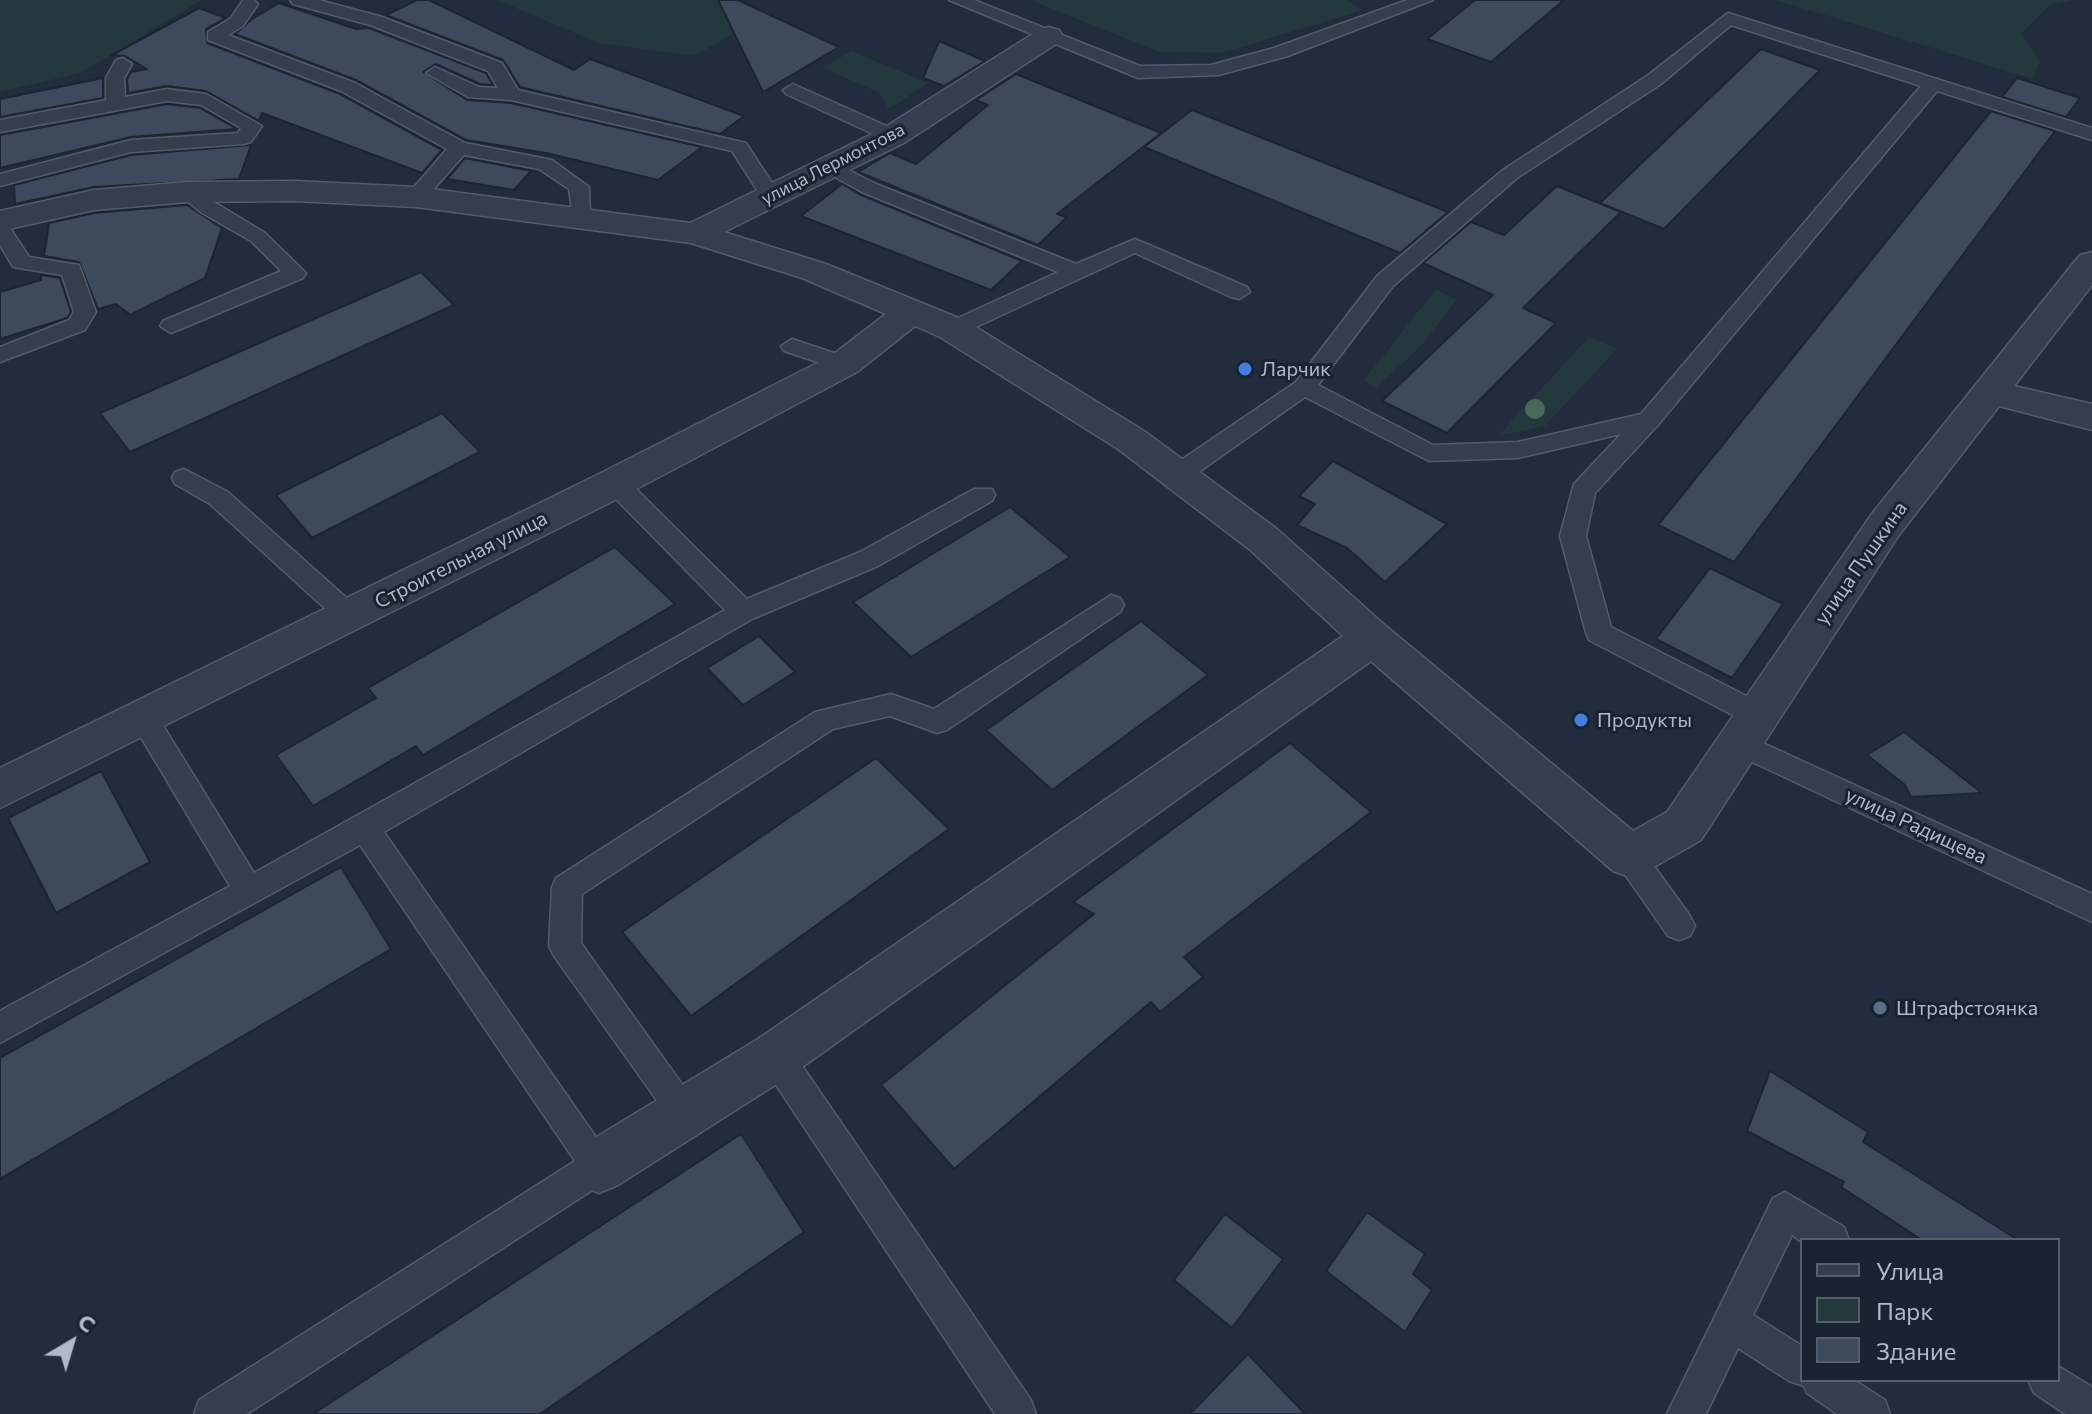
<!DOCTYPE html>
<html>
<head>
<meta charset="utf-8">
<style>
	body { margin:0 }
	#map { position:relative; width:2092px; height:1414px; overflow:hidden; background:#212c3c; font-family:Commissioner,sans-serif }
	canvas { display:block }
	.legend { position:absolute; left:1800px; top:1238px; width:260px; height:144px; box-sizing:border-box; background:#1a2331; border:2px solid #565f6d; margin:0; padding:10px 14px; list-style:none; font-size:24px; color:#b0b9c8 }
	.legend li { display:flex; align-items:center; gap:16px; height:40px }
	.legend b { width:40px; border:2px solid #565f6d }
	.north { position:absolute; left:32px; top:1302px; width:80px; height:80px; -webkit-text-stroke:6px #1a2331; paint-order:stroke; rotate:38deg; font-size:22px; font-weight:700; line-height:32px; text-align:center; color:#b0b9c8 }
	.north::after { content:''; display:block; margin:auto; width:28px; height:36px; background:#b0b9c8; clip-path:polygon(50% 0,100% 100%,50% 72%,0 100%) }
</style>
</head>
<body>
<div id="map">
<canvas width="2092" height="1414"></canvas>
<ul class="legend">
<li><b style="height:10px;background:#353e4c"></b>Улица</li>
<li><b style="height:22px;background:#23393d"></b>Парк</li>
<li><b style="height:22px;background:#3d4a5b"></b>Здание</li>
</ul>
<div class="north">С</div>
</div>
<script>
const ctx = document.querySelector('canvas').getContext('2d');
ctx.lineJoin = 'round';
function fill(path, color) {
  ctx.fillStyle = color;
  ctx.fill(path, 'evenodd');
}
function toPath(rows) {
  const path = new Path2D();
  for (const r of rows) {
    path.moveTo(r[0], r[1]);
    for (let i = 2; i < r.length; i += 2) path.lineTo(r[i], r[i + 1]);
  }
  return path;
}
function stroke(path, color, width, dash) {
  ctx.strokeStyle = color;
  ctx.lineWidth = width;
  ctx.lineCap = dash ? 'butt' : 'round';
  ctx.setLineDash(dash || []);
  ctx.stroke(path);
}
function drawText(font, color, halo, rows, align = 'center') {
  ctx.font = font + ' Commissioner,sans-serif';
  ctx.lineWidth = 6;
  ctx.setLineDash([]);
  ctx.textBaseline = 'middle';
  ctx.strokeStyle = halo;
  ctx.fillStyle = color;
  for (const [text, x, y, turn = 0] of rows) {
    ctx.save();
    ctx.translate(x, y);
    ctx.rotate((+turn || 0) * Math.PI / 180);
    ctx.textAlign = isNaN(turn) ? turn : align;
    if (halo) ctx.strokeText(text, 0, 0);
    ctx.fillText(text, 0, 0);
    ctx.restore();
  }
}
const green = toPath([
	[0,0,202,0,81,73,0,92],
	[497,0,740,0,769,13,694,56,598,43],
	[1030,0,1347,0,1363,10,1222,53,1159,52],
	[1776,0,2072,0,2050,5,2021,34,2040,61,2033,79],
	[851,51,928,83,889,109,878,92,823,68],
	[1436,289,1457,300,1419,348,1376,388,1364,380],
	[1589,337,1617,349,1545,426,1498,436]
]);
const building = toPath([
	[417,0,429,0,574,70,590,59,744,116,720,134,520,87,503,60,386,15,417,0],
	[718,0,738,0,839,47,763,92,718,0],
	[1475,0,1564,0,1491,62,1427,39,1475,0],
	[279,3,356,29,369,28,486,73,493,85,480,84,436,64,423,72,467,100,511,103,702,147,658,180,546,153,466,140,356,80,235,34,252,19,279,3],
	[199,8,226,18,206,29,207,43,340,94,442,150,422,173,262,113,259,121,206,91,167,86,128,93,127,79,131,72,147,69,125,56,112,55,199,8],
	[939,41,985,61,944,86,923,78,939,41],
	[1761,49,1820,70,1664,229,1600,203,1761,49],
	[1016,74,1161,133,1057,214,1067,217,1038,245,858,172,890,153,916,164,988,105,976,100,1016,74],
	[103,78,103,98,0,117,0,99,103,78],
	[2017,78,2030,82,2080,98,2066,117,2002,97,2017,78],
	[167,104,200,108,237,129,131,137,0,168,0,135,167,104],
	[1192,110,1448,212,1400,253,1144,147,1192,110],
	[1991,111,2055,131,1734,562,1658,525,1991,111],
	[251,145,239,179,94,187,15,204,14,185,131,155,251,145],
	[465,158,531,171,514,190,447,179,465,158],
	[842,184,861,195,1022,261,991,290,801,216,842,184],
	[1557,186,1621,212,1523,308,1556,323,1447,433,1382,401,1493,295,1423,263,1471,222,1504,235,1557,186],
	[187,205,222,228,205,278,130,315,116,304,98,309,79,262,44,256,49,223,94,213,187,205],
	[421,272,454,305,130,452,100,413,421,272],
	[41,275,60,278,71,312,67,318,0,339,0,292,41,280,41,275],
	[442,413,480,452,312,538,276,495,442,413],
	[1333,461,1447,524,1385,582,1347,548,1297,525,1315,504,1299,496,1333,461],
	[1010,507,1070,557,911,657,853,602,1010,507],
	[615,547,675,604,423,755,416,746,313,806,276,755,376,698,368,688,615,547],
	[1710,568,1783,604,1732,678,1656,639,1710,568],
	[1141,621,1208,675,1052,790,986,730,1141,621],
	[759,636,795,672,743,705,707,668,759,636],
	[1904,732,1982,793,1911,797,1905,785,1867,755,1904,732],
	[1290,743,1371,812,1184,957,1203,977,1160,1012,1151,1002,954,1169,881,1085,1094,914,1073,902,1290,743],
	[876,758,949,829,691,1016,622,932,876,758],
	[101,771,150,862,56,913,8,818,101,771],
	[341,867,391,949,0,1179,0,1058,341,867],
	[1770,1071,1868,1132,1863,1142,2018,1240,1922,1240,1841,1187,1844,1182,1747,1131,1770,1071],
	[741,1134,804,1232,540,1414,313,1414,741,1134],
	[1367,1212,1425,1254,1413,1274,1432,1290,1405,1332,1326,1271,1367,1212],
	[1225,1214,1283,1259,1232,1328,1174,1280,1225,1214],
	[1248,1354,1305,1414,1190,1414,1248,1354]
]);
const service = toPath([
	[243,0,254,0,258,4,243,26,228,35,355,83,465,143,552,160,589,187,590,216,587,220,573,220,569,189,539,169,464,155,423,201,409,201,406,197,409,193,447,149,341,91,208,40,208,32,231,18,243,0],
	[290,0,319,0,382,17,502,63,518,90,746,143,781,197,771,203,764,201,732,151,511,100,468,97,426,73,435,67,479,87,498,88,488,71,370,25,293,4,290,0],
	[949,0,974,0,1140,66,1211,65,1274,48,1407,0,1433,0,1288,56,1219,75,1138,78,949,0],
	[1728,13,2092,128,2092,140,1937,91,1657,426,1595,493,1586,536,1611,627,1768,707,1772,715,1768,723,1758,726,1748,723,1589,640,1586,633,1560,536,1574,484,1621,434,1518,458,1429,461,1305,397,1186,481,1168,481,1165,475,1168,469,1296,382,1377,276,1503,170,1647,76,1728,13],
	[1731,25,1921,86,1641,414,1518,442,1433,445,1318,385,1393,286,1517,178,1661,84,1731,25],
	[123,58,132,64,124,78,125,97,167,89,206,94,262,126,251,142,244,144,131,152,0,186,0,174,131,140,238,133,241,128,201,105,167,101,0,132,0,120,106,100,106,78,116,60,123,58],
	[793,84,900,132,903,136,900,140,886,140,786,94,783,90,793,84],
	[831,161,876,184,1076,264,1135,239,1247,287,1250,292,1239,299,1231,297,1135,253,961,334,945,334,942,329,945,324,1058,272,862,192,824,171,821,167,824,163,831,161],
	[188,186,265,233,306,273,303,278,171,333,160,326,163,321,281,271,251,241,202,213,181,196,178,192,181,188,188,186],
	[0,221,7,223,29,257,79,265,96,312,85,330,0,362,0,347,69,320,74,312,62,275,13,267,0,245,0,221],
	[792,339,852,359,856,364,844,371,784,351,781,346,792,339],
	[184,469,228,492,359,609,363,616,359,623,350,626,341,623,210,504,175,484,172,478,175,472,184,469],
	[615,474,624,477,747,599,860,552,974,489,992,489,995,495,992,501,878,566,752,619,384,832,616,1166,611,1178,247,1414,194,1414,199,1400,575,1161,360,845,0,1043,0,1011,230,886,130,719,134,711,144,708,154,711,254,873,725,610,606,489,603,483,606,477,615,474],
	[1111,595,1120,598,1124,605,1120,612,947,730,937,733,890,716,833,729,582,894,581,943,702,1112,697,1123,685,1128,673,1123,554,956,549,946,552,887,556,878,815,712,891,694,934,709,1111,595],
	[1739,732,2092,894,2092,922,1729,751,1725,743,1729,735,1739,732],
	[1630,844,1641,848,1690,916,1695,926,1690,936,1679,940,1668,936,1619,866,1615,857,1619,848,1630,844],
	[776,1041,788,1045,1031,1400,1036,1414,995,1414,764,1067,759,1056,764,1045,776,1041],
	[1785,1192,1844,1227,1849,1240,1802,1242,1792,1235,1753,1315,1802,1346,1802,1380,1854,1380,1885,1400,1890,1414,1837,1414,1807,1393,1804,1386,1789,1381,1738,1348,1706,1414,1667,1414,1773,1198,1785,1192],
	[2058,1366,2092,1387,2092,1414,2065,1414,2034,1393,2028,1380,2058,1380,2058,1366]
]);
const minor = toPath([
	[1049,27,1059,30,1063,36,1059,42,904,143,724,232,826,264,966,321,1144,431,1277,529,1387,627,1633,831,1667,812,1871,515,2080,255,2092,252,2092,285,2014,386,2092,404,2092,430,1999,406,1899,535,1701,840,1647,871,1630,877,1613,871,1371,661,794,1073,618,1185,599,1193,580,1185,572,1166,580,1147,758,1039,1343,636,1249,549,1118,449,940,337,915,326,857,372,629,493,0,808,0,768,601,473,831,356,886,314,802,278,691,243,416,207,295,201,188,202,94,210,0,231,0,211,94,190,188,182,295,181,416,187,690,223,882,129,1039,30,1049,27]
]);
const trees = [
	[1535,409]
];
const markers = [
	[1245,369,8,"#3f7fe0"],
	[1581,720,8,"#3f7fe0"],
	[1880,1008,8,"#5c6f8a"]
];
const farStreetnames = [
	["улица Лермонтова",833,164,-27]
];
const poiNames = [
	["Ларчик",1261,369],
	["Продукты",1597,720],
	["Штрафстоянка",1896,1008]
];
const streetNames = [
	["Строительная улица",461,560,-27],
	["улица Пушкина",1861,563,-55],
	["улица Радищева",1916,826,25]
];
fill(green, '#23393d');
fill(building, '#3d4a5b');
stroke(building, '#1c2533', 2);
stroke(service, '#535c6a', 3);
stroke(minor, '#535c6a', 3);
fill(service, '#353e4c');
fill(minor, '#353e4c');
ctx.fillStyle = '#47685a';
for (const [x, y] of trees) {
  ctx.beginPath();
  ctx.arc(x, y, 10, 0, 2 * Math.PI);
  ctx.fill();
}
for (const [x, y, r, color] of markers) {
  const dot = new Path2D();
  dot.arc(x, y, r, 0, 2 * Math.PI);
  ctx.fillStyle = color;
  ctx.fill(dot);
  stroke(dot, '#1a2331', 3);
}
drawText('18px', '#b0b9c8', '#1a2331', farStreetnames);
drawText('20px', '#b0b9c8', '#1a2331', poiNames, 'left');
drawText('20px', '#b0b9c8', '#1a2331', streetNames);
</script>
</body>
</html>
